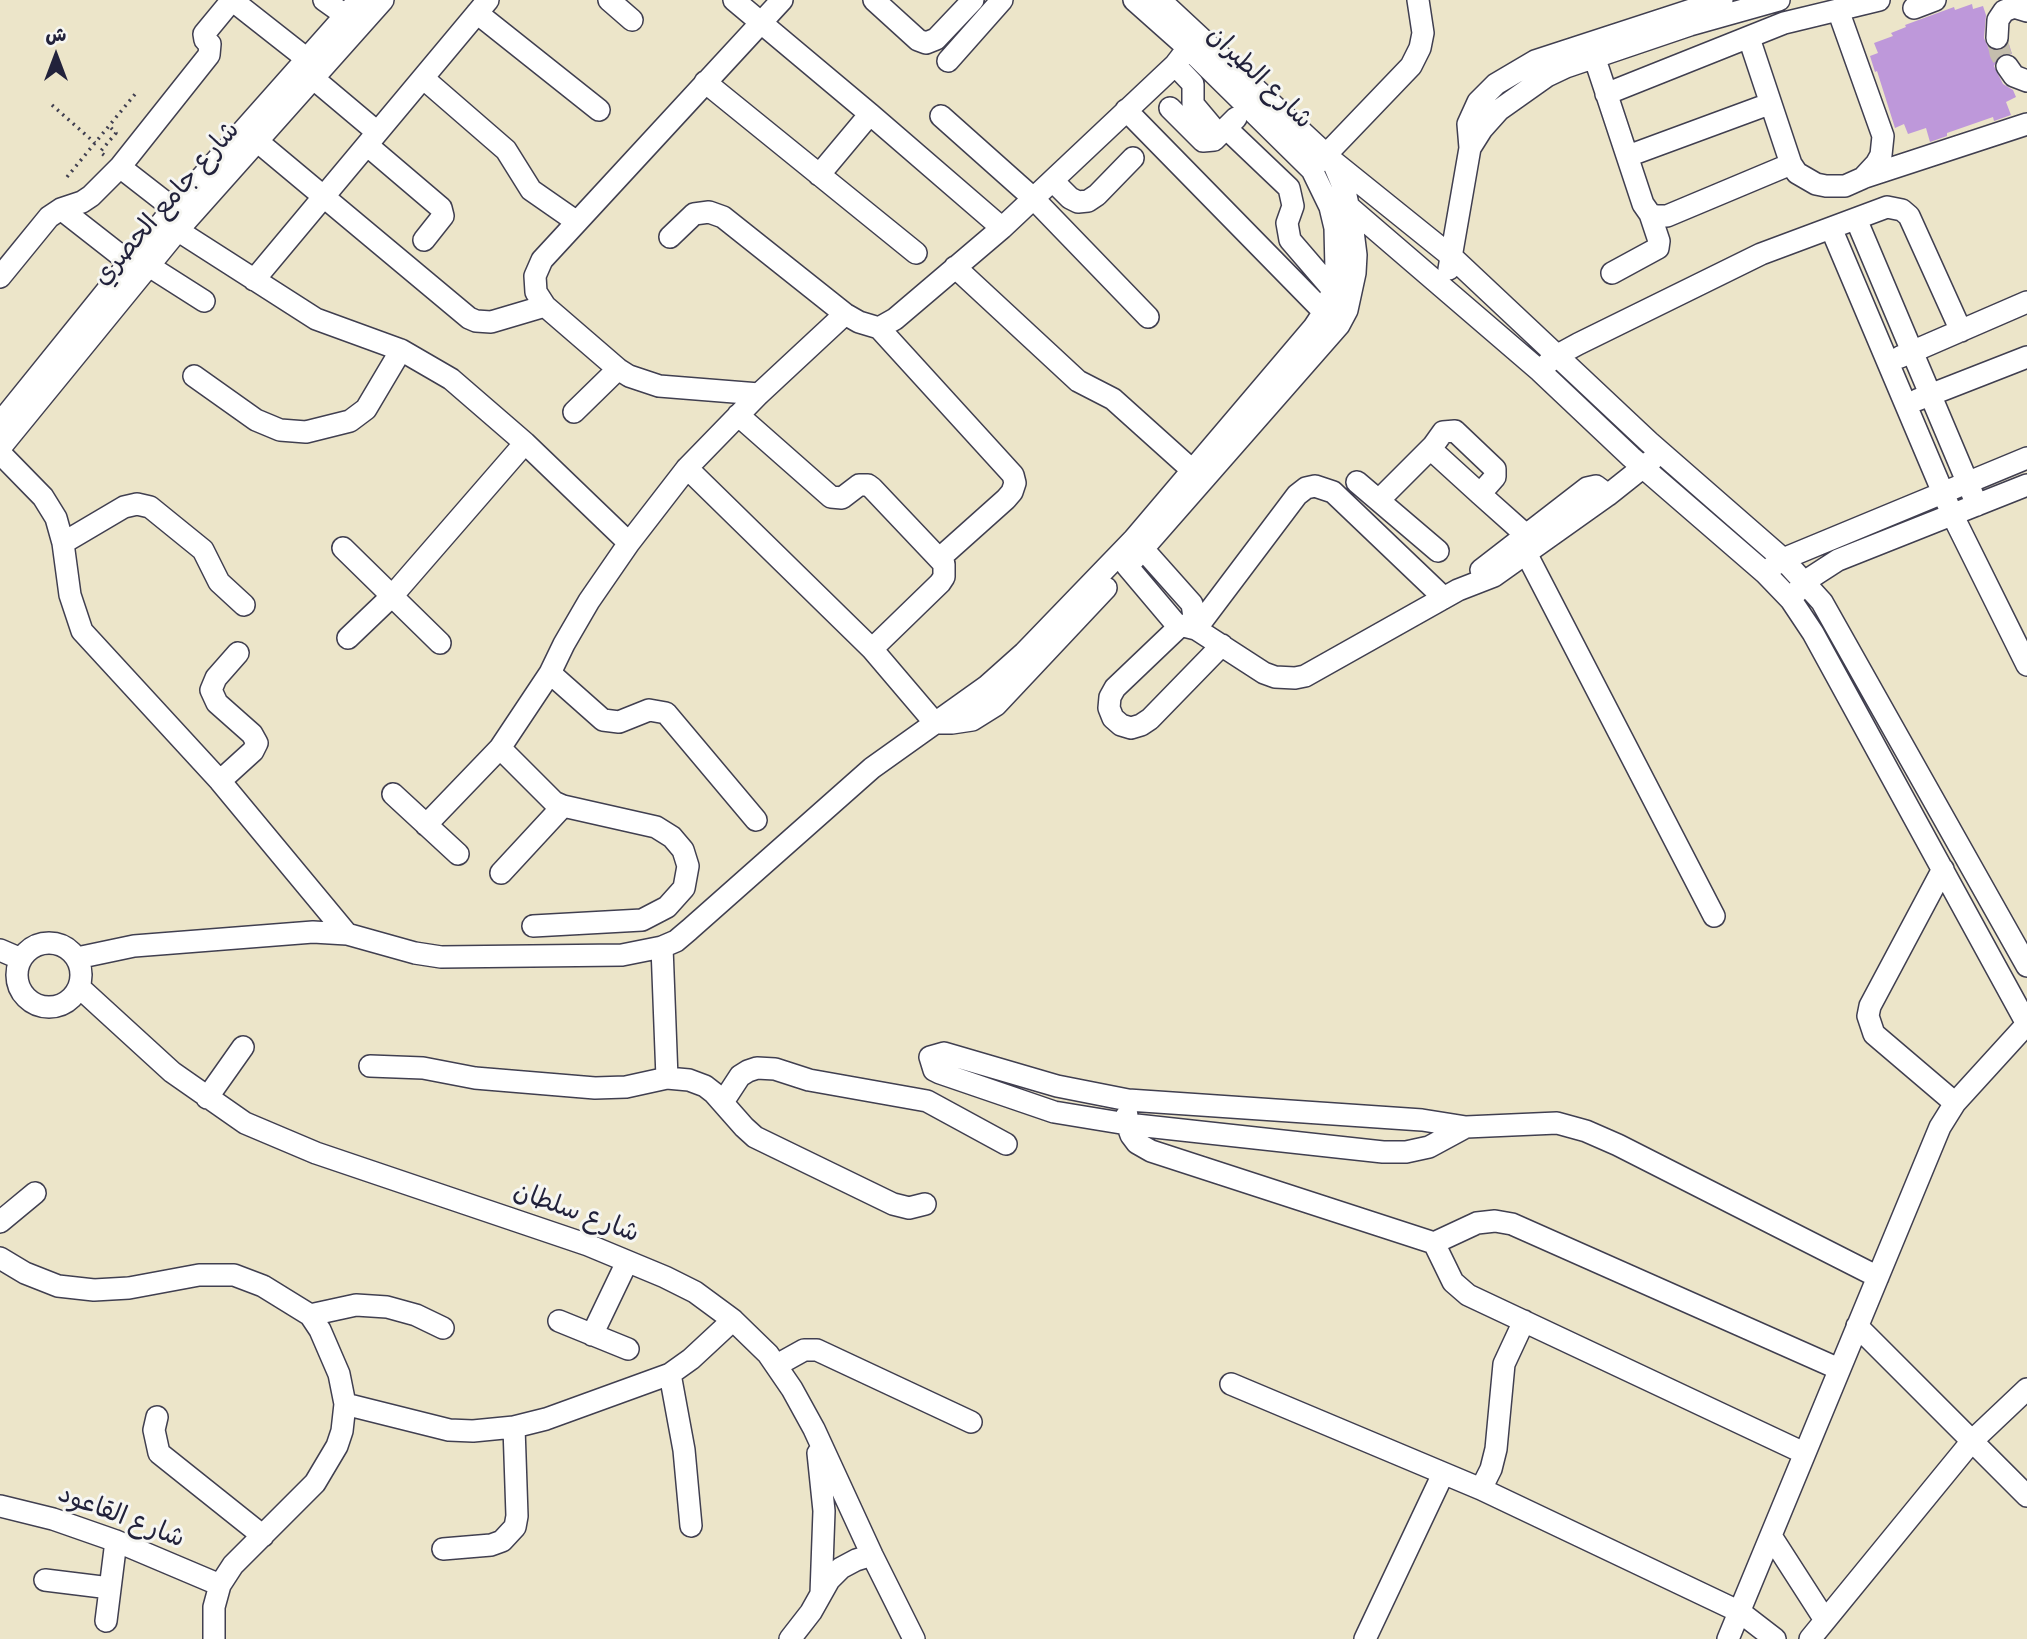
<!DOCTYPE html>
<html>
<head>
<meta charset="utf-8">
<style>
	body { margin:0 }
	#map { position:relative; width:2027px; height:1639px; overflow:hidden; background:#ece5c9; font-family:Itim,"Playpen Sans Arabic",sans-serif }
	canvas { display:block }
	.north { position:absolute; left:21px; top:21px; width:70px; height:70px; -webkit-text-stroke:5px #f6f6f2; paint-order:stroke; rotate:0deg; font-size:19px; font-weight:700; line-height:28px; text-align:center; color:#22223b }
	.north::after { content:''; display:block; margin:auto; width:24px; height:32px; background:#22223b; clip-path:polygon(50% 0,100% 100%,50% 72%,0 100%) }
</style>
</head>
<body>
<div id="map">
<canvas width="2027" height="1639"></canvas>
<div class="north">ش</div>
</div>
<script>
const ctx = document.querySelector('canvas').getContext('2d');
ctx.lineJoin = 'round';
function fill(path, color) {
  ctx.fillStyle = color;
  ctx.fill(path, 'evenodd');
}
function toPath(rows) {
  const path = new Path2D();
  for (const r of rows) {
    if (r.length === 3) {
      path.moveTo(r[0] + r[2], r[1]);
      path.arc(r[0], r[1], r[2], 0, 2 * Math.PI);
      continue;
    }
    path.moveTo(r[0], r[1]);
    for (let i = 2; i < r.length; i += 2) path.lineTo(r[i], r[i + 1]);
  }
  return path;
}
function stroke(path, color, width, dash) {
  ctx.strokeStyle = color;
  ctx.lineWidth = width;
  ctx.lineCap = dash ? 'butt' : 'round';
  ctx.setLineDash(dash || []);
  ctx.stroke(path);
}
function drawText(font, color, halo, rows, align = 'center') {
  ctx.font = font + ' Itim,"Playpen Sans Arabic",sans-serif';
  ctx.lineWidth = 6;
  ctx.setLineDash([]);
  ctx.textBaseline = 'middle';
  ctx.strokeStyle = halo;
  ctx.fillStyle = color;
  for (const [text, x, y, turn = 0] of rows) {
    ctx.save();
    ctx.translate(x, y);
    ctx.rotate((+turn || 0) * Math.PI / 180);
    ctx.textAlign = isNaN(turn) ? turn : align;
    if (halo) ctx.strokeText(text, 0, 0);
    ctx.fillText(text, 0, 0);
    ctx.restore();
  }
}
const building = toPath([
	[1972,4,1973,9,1983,6,1986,15,1984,38,1989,49,2002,50,2009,44,2012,54,2000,55,1994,66,2003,84,2013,90,2016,97,2006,102,2011,115,1994,121,1993,117,1947,133,1947,136,1930,142,1926,128,1908,134,1904,124,1895,128,1877,71,1875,72,1870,56,1878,53,1874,43,1893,36,1891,33,1906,27,1905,25,1954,7,1955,10]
]);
const minorTunnel = toPath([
	[1997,38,2000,53,2007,66]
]);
const path = toPath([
	[52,105,95,143],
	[104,155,100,152,116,133,109,126],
	[67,177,136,93]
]);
const minor = toPath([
	[232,0,307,59],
	[324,0,345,15],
	[609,0,632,20],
	[734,0,870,114,1002,228],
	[874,0,918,40,926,43,936,39,973,0],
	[1914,8,1935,0],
	[477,13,599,110],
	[1749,38,1791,164,1797,173,1816,184,1826,186,1845,186,1863,178,1876,164,1881,155,1883,136,1838,10],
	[1997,38,1998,20,2004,11,2014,7,2027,11],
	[1590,44,1643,204,1650,214,1656,216,1667,216,1791,164],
	[948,61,1002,0],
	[1175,65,1193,84,1193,104,1219,135],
	[2007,66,2014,76,2027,81],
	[423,78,506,150,531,190,577,222],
	[314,79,377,132],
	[705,82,916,253],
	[1606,94,1784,23,1879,0],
	[1170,108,1203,141,1214,140,1236,118],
	[1126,110,1324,312],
	[941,116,1033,198,1148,317],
	[1226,128,1289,188,1293,206,1287,223,1290,240,1333,290],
	[257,141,469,318,476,321,491,322,545,306],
	[367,145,441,208,443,216,424,240],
	[1470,148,1482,129,1499,110,1547,76,1566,67,1690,25,1779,0],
	[1628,156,1769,104],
	[1334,162,1452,257,1649,442,1783,559,1822,602,2027,966],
	[1318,163,1411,66,1420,48,1423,33,1418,0],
	[120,167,174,209],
	[819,175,870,114],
	[1865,177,2027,124],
	[1053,181,1070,198,1078,202,1088,201,1097,195,1133,158],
	[1348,206,1540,371,1631,457,1765,573,1791,600,1813,633,2027,1024],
	[61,209,130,263],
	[1856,219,1977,505],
	[163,221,316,319,401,350,451,379,525,443,629,543],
	[1831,228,1952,514,2027,665],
	[670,237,694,214,709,212,723,217,845,314,859,322,879,328,895,319,1002,228,1175,65,1188,48],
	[149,266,204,301],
	[955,267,1078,381,1113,399,1192,470],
	[1449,269,1470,148,1468,124,1478,102,1496,84,1535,61,1722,0],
	[1612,273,1658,248,1659,241,1650,214],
	[0,277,49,217,61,209,82,202,91,196,120,167,209,55,210,44,205,40,204,34,232,0],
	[254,280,488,0],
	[879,328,1013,475,1015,483,1012,492,1006,499,940,558],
	[1900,357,2027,302],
	[1547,364,1556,356,1578,344,1761,254,1887,207,1902,210,1909,216,1961,331],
	[194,376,256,420,280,430,306,432,350,421,366,409,401,350],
	[759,394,659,386,629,376,618,369,545,306,536,292,535,276,542,260,782,0],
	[1917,400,2027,357],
	[574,412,618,369],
	[738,415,831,497,842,498,859,485,868,485,872,488,944,564,944,577,940,583,872,649],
	[0,423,163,221,359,0],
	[0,448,178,230,383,0],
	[0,453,43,497,56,518,63,543,70,595,82,631,220,781,347,934],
	[687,468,872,649,935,723,952,723,972,720,996,705,1106,588],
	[1357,482,1438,551],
	[1480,494,1495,477,1495,469,1455,431,1443,432,1433,446,1435,453,1480,494,1526,535],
	[1379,500,1433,446],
	[1135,540,1192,604,1196,629],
	[63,543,124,507,137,504,150,507,203,550,219,582,244,605],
	[343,548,440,643],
	[1527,555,1714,916],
	[1133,560,1339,325,1347,310,1355,273,1356,255,1352,223,1345,191,1332,160,1160,0],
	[1127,566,1176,624,1196,629,1264,673,1275,677,1295,678,1305,676,1458,590,1494,576,1608,495,1652,460],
	[1772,567,1783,559,2027,458],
	[1481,570,1587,488,1596,486,1608,495],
	[1796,593,1804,582,1838,560,2027,485],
	[1180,626,1115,688,1110,697,1109,708,1113,718,1121,725,1131,728,1141,725,1150,719,1222,645],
	[1196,629,1297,495,1306,488,1315,486,1333,492,1444,598],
	[348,638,393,595,525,443],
	[550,673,603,720,619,722,649,710,666,713,756,820],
	[500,748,554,802,563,806,656,827,672,837,683,850,688,866,684,888,667,907,642,920,533,926],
	[220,781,253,751,257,743,252,734,217,703,211,690,216,678,238,653],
	[393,794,458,854],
	[426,825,500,748,550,673,564,644,589,601,629,543,687,468,759,394,845,314],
	[1943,869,1870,1006,1868,1016,1874,1034,1955,1103],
	[501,873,563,806],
	[49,975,32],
	[662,947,667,1078],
	[0,950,21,959],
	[77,958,134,946,313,932,347,934,415,953,441,957,622,955,662,947,676,941,689,930,872,768,987,686,1024,653,1134,539,1314,327,1324,312,1333,290,1336,270,1335,228,1330,207,1312,170,1188,48,1134,0],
	[79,987,172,1072,245,1123,316,1153,588,1245,665,1277,695,1292,733,1320,768,1354,792,1389,814,1429,872,1555,914,1639],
	[370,1066,423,1068,475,1078,595,1088,626,1087,667,1078,689,1080,705,1086,714,1093,744,1127,755,1137,893,1204,909,1208,925,1204],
	[207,1098,243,1047],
	[723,1102,740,1076,748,1071,757,1068,775,1069,809,1080,927,1101,1006,1144],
	[1127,1115,1127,1124,1131,1135,1137,1143,1151,1151,1434,1243,1477,1223,1495,1221,1512,1224,1839,1369],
	[1466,1127,1429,1147,1406,1152,1383,1152,1127,1124,1054,1112,940,1073,934,1070,930,1057,944,1053,1057,1086,1128,1100,1422,1120,1466,1127,1557,1123,1586,1131,1618,1145,1878,1277],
	[0,1222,35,1193],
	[1434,1243,1453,1282,1468,1295,1804,1453],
	[0,1258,25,1273,58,1286,94,1290,129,1288,199,1275,234,1275,263,1286,310,1315,320,1330,339,1374,345,1404,342,1431,337,1446,315,1483,233,1565,220,1585,214,1607,214,1639],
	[310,1315,356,1305,387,1307,416,1315,443,1328],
	[559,1321,628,1349],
	[1857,1326,2027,1496],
	[592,1335,627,1262],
	[777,1365,804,1350,817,1350,971,1422],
	[670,1374,684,1450,691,1526],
	[1231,1384,1481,1489,1740,1612,1775,1639],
	[345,1404,449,1430,473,1431,514,1427,546,1419,670,1374,691,1359,733,1320],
	[157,1417,154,1430,159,1453,263,1536],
	[818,1453,824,1511,821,1594],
	[1481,1489,1491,1469,1496,1449,1504,1364,1524,1321],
	[0,1506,53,1519,116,1541,220,1585],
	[1771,1536,1825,1620],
	[443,1549,491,1545,502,1541,515,1527,517,1516,514,1427],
	[45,1580,110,1588],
	[106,1621,116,1541],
	[790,1639,811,1612,829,1580,841,1568,856,1560,872,1555],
	[1365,1639,1443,1474],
	[1728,1639,1940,1127,1955,1103,2027,1024],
	[1810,1639,1972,1441,2027,1389]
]);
const streetNames = [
	["شارع الطيران",1259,78,44],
	["شارع جامع الحصري",167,204,-49],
	["شارع سلطان",576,1213,20],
	["شارع القاعود",121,1517,21]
];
fill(building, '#be98da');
stroke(minorTunnel, '#c4bead', 21, [21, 10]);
stroke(minor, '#403f50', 24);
stroke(path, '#403f50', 3.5, [2, 5]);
stroke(minor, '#fff', 21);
drawText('26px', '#22223b', '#f6f6f2', streetNames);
</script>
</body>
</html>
